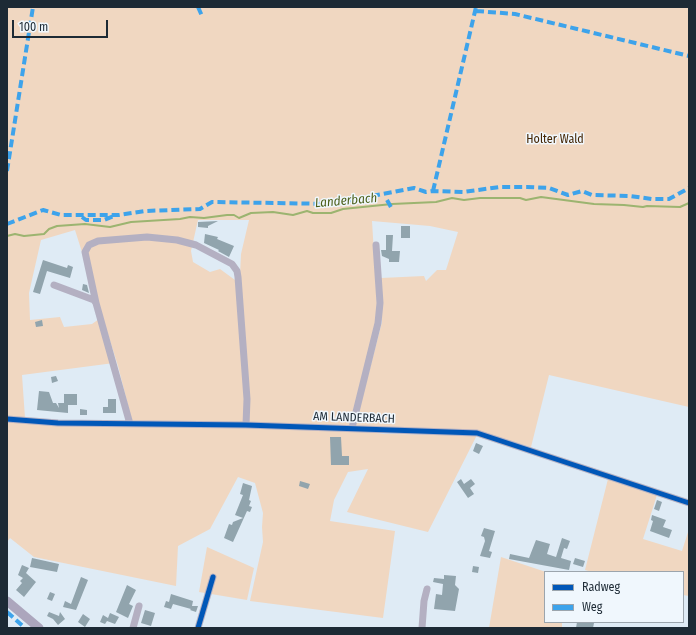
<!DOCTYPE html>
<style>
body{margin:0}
#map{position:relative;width:696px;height:635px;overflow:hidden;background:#dfebf5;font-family:"Fira Sans Condensed",sans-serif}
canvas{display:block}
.frame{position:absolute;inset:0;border:8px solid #1d2a35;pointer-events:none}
.legend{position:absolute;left:544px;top:571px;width:140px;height:52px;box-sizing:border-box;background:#f0f7fd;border:1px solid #9ca5ad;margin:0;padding:5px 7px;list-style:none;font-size:12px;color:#1d2a35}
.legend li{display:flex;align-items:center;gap:8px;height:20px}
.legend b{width:20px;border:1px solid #9ca5ad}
.scale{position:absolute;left:12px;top:20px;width:96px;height:18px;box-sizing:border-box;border:2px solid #1d2a35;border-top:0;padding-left:5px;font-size:12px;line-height:14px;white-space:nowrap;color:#1d2a35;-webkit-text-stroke:3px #f0f7fd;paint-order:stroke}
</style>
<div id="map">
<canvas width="696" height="635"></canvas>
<div class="frame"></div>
<ul class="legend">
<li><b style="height:5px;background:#0057b8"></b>Radweg</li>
<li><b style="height:5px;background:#3da3eb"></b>Weg</li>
</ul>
<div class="scale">100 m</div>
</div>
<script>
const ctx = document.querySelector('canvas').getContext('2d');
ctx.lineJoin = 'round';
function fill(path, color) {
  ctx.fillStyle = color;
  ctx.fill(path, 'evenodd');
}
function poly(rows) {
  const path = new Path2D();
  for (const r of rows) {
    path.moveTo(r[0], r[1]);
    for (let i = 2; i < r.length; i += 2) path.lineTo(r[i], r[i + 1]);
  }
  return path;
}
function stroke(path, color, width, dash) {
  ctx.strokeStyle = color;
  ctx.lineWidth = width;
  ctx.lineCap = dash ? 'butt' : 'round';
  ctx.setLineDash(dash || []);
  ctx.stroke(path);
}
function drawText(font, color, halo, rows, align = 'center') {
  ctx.font = font + ' "Fira Sans Condensed",sans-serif';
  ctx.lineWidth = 3;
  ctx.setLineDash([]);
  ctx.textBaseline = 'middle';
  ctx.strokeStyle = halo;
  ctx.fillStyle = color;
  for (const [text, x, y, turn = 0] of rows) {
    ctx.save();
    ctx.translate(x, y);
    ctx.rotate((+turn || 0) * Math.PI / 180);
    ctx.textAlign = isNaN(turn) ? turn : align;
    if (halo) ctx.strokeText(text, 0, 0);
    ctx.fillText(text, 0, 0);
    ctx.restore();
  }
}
fill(poly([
 [7,7,689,7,689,407,549,375,531,447,477,431,355,426,382,322,381,278,424,276,426,281,437,270,446,270,458,232,430,226,372,221,377,303,376,322,352,426,132,421,118,366,75,230,41,240,29,293,30,320,60,317,64,327,92,324,99,319,114,363,22,375,25,418,7,416],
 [198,220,249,220,241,254,240,275,235,280,220,269,210,272,193,262,191,251],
 [7,422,294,429,352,430,384,434,477,435,428,532,347,512,368,469,348,472,334,500,330,521,395,531,383,618,250,601,263,542,262,527,263,513,255,483,238,477,210,529,178,546,176,586,34,557,10,538,7,542],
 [608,479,657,495,643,539,682,551,689,529,689,596,683,595,683,572,592,572,585,570],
 [207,547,254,568,247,600,199,592],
 [501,557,546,572,545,622,562,622,562,628,489,628]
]), '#f0d7c1');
stroke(poly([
 [7,236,15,234,24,236,44,234,49,229,57,226,85,224,110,227,131,222,180,219,190,217,204,218,227,215,234,215,239,218,251,213,273,212,293,215,307,211,313,213,331,213,343,209,392,204,436,202,452,198,464,200,480,198,520,198,526,200,541,197,594,204,624,205,643,207,647,206,680,207,689,203]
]), '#9cb470', 2);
fill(poly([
 [218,221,208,226,208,228,198,227,198,222],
 [401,226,410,226,410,238,401,238],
 [205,234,218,237,217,239,234,246,229,257,218,251,219,250,204,243],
 [386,235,393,235,392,251,400,251,399,262,389,262,389,259,382,256,381,250,386,250],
 [43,260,67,268,68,265,73,267,70,278,47,271,40,294,33,292],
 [83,284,87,285,89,293,82,290],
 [42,320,43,326,36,327,35,322],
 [56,376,58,381,52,383,51,377],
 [39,391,49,392,53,403,56,403,59,408,58,403,64,403,64,394,77,394,77,405,68,405,68,413,37,410],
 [108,399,116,399,116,413,103,413,103,407,108,407],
 [80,409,87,410,87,415,80,415],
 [330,437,341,437,342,456,349,456,349,465,331,465],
 [476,443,483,446,479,454,473,451],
 [461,479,464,484,471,479,475,484,470,488,474,494,468,498,457,482],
 [300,481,310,484,308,489,299,486],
 [243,483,252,486,249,500,251,501,249,506,252,507,250,512,247,511,233,542,224,538,229,524,232,525,233,522,243,518,235,515,243,495,240,494],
 [657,500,662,502,659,511,654,509],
 [652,515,666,520,663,527,672,530,669,538,650,531,653,521,651,520],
 [484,528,495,531,489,551,492,552,490,558,480,556,485,541,484,537,481,536],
 [562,538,570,541,567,549,564,548,561,558,571,561,569,570,509,559,510,554,529,558,536,540,550,544,547,554,556,557],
 [32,558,59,564,57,572,30,567],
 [575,558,585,561,583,567,573,564],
 [22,565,29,568,26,573,36,582,24,597,16,590,22,583,20,581,23,578,18,575],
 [473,566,479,567,478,573,472,572],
 [444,575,456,576,455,585,459,589,455,611,434,609,436,594,442,595,443,584,433,582,434,578,444,579],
 [81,577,88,580,76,610,63,607,65,601,71,604],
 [127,585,136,590,129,604,133,606,128,618,116,612],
 [50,592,55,594,52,601,47,599],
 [171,594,193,601,192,606,198,606,196,612,190,610,191,609,173,604,171,609,164,607,166,601,169,602],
 [145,610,155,613,151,626,141,623],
 [49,612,59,616,60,612,65,619,58,625,53,619,47,616],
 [110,613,119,617,115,624,107,621,105,624,100,622,103,615,108,618],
 [83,614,90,619,85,627,78,622],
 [577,622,590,622,594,623,593,628,576,628]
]), '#91a4ad');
stroke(poly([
 [54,285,94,300,96,303,130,424],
 [96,303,85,252,89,245,98,241,147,237,177,240,196,245,232,264,237,271,238,277,247,399,246,425],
 [7,419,58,423,246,425,477,433,689,503],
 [352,428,378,323,380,303,376,245],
 [133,628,139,606],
 [198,628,213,577],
 [422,628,424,601,427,589]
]), '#b4b0c2', 7);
stroke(poly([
 [7,601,39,628]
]), '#aca6bd', 9);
stroke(poly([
 [198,7,202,16],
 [476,11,515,14,689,56],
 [7,171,33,7],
 [433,191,476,7],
 [387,200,392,209],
 [82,217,86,220,104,220,114,216],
 [7,224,43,210,61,215,119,215,145,211,200,209,212,202,335,204,356,199,362,200,372,196,414,188,426,192,433,191,463,192,500,187,527,187,549,188,568,195,582,191,592,195,630,196,652,199,669,199,689,188],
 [7,612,25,628]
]), '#3da3eb', 4, [8, 4]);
stroke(poly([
 [7,419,58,423,246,425,477,433,689,503],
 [198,628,213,577]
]), '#0057b8', 5);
drawText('12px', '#452604', '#f0f7fd', [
 ["Holter Wald",555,140]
]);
drawText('12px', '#1d2a35', '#f0f7fd', [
 ["AM LANDERBACH",354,418,2]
]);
drawText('italic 13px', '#4c5f19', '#f0f7fd', [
 ["Landerbach",346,201,-5]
]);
</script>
